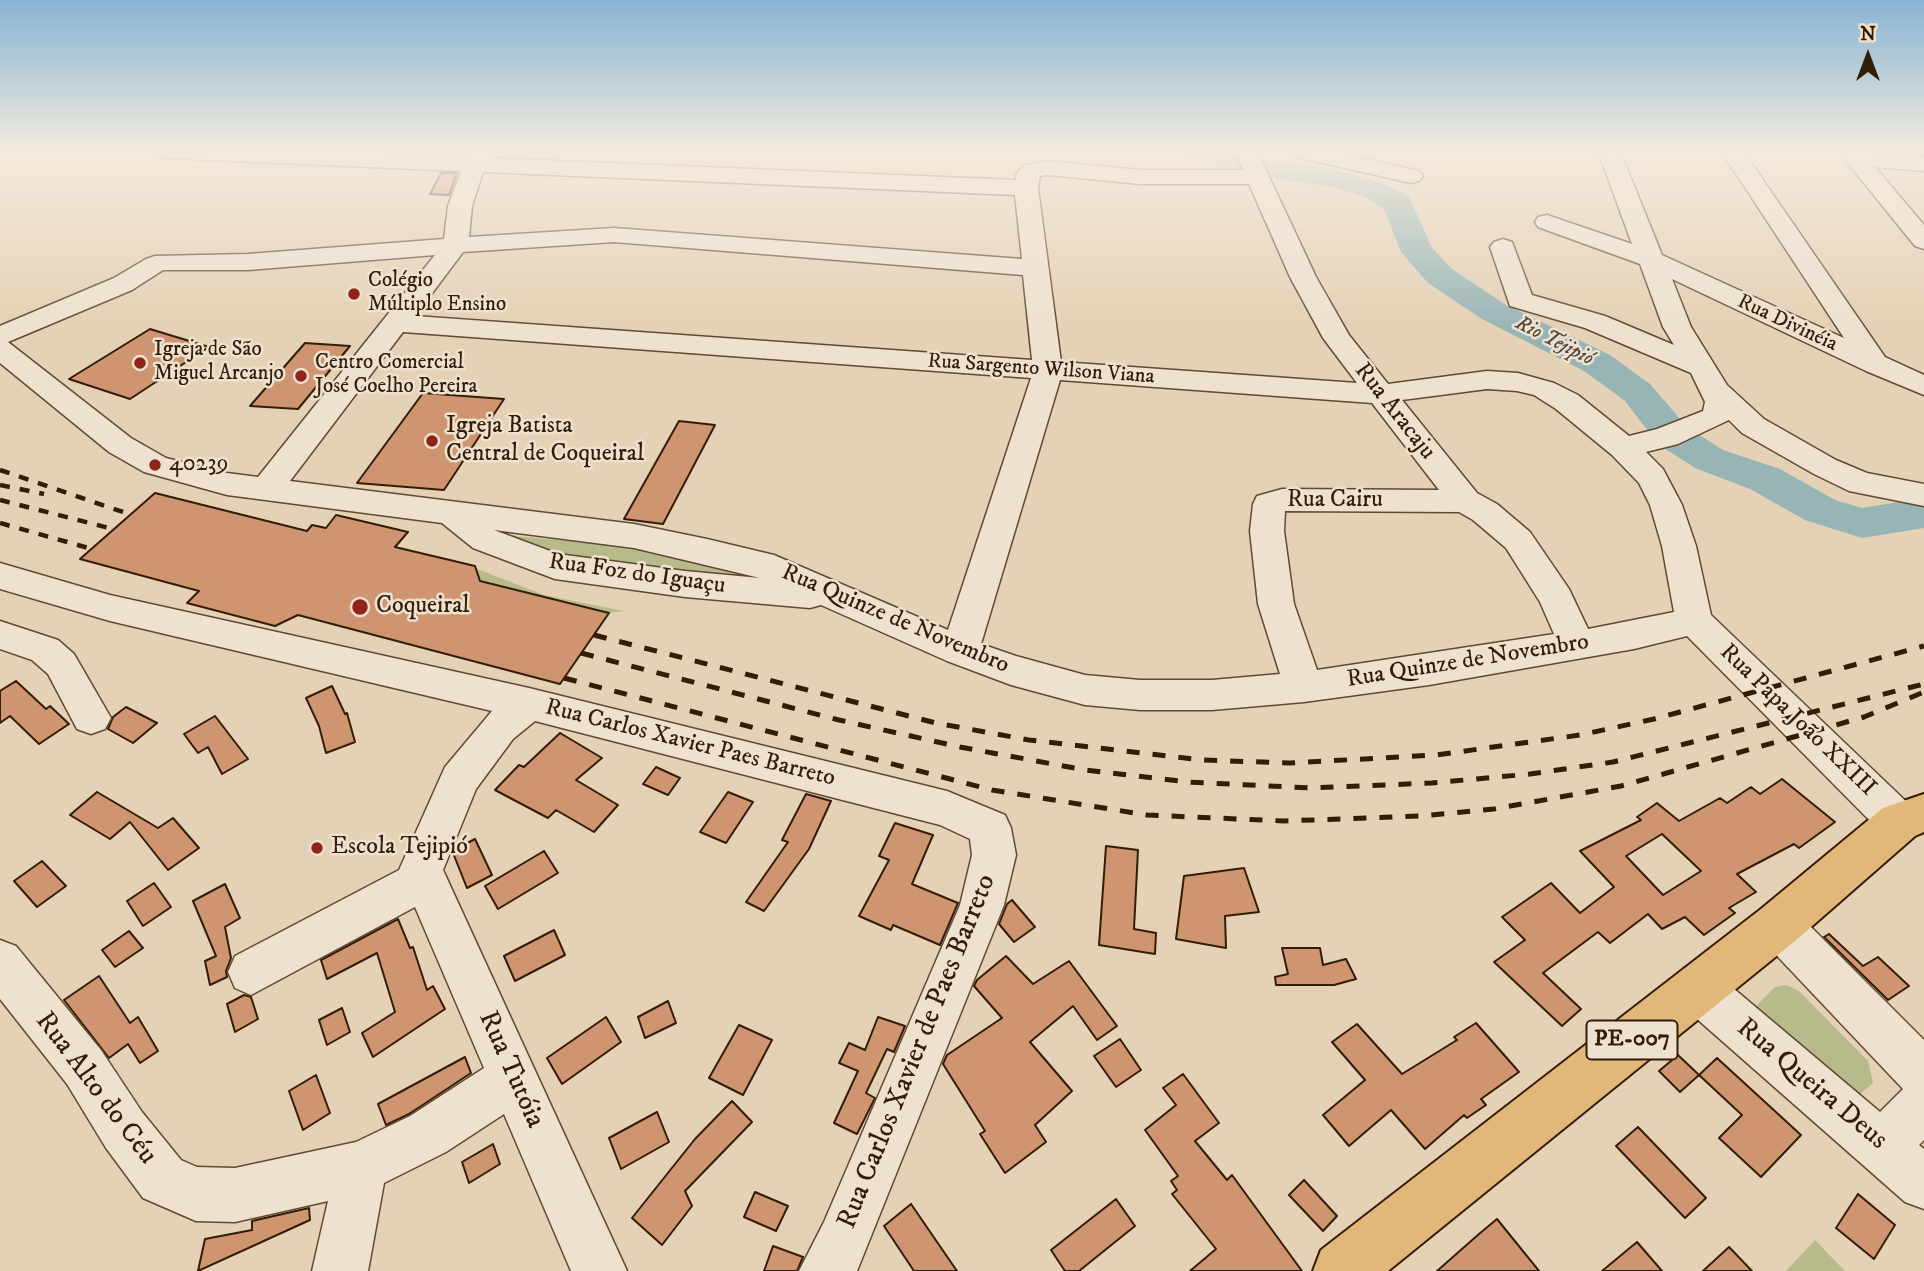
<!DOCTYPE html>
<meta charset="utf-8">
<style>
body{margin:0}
#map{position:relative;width:1924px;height:1271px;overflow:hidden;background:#e5d1b5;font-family:"IM FELL DW Pica",serif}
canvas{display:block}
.north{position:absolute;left:1833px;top:21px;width:70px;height:70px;-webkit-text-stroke:5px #eee1cf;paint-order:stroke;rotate:0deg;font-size:19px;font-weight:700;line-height:28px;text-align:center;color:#341d07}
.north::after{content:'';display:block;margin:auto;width:24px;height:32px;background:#341d07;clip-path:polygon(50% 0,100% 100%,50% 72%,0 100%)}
</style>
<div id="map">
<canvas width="1924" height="1271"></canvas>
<div class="north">N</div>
</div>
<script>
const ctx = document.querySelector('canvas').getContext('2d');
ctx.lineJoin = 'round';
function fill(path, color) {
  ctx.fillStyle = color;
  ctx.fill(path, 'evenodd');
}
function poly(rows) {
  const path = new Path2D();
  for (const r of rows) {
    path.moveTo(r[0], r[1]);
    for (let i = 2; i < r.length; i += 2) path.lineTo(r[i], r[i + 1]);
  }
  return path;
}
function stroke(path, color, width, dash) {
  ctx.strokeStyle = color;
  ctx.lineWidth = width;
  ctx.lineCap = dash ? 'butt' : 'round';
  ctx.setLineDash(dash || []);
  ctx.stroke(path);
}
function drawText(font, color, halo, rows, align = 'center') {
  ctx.font = font + ' "IM FELL DW Pica",serif';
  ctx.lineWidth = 5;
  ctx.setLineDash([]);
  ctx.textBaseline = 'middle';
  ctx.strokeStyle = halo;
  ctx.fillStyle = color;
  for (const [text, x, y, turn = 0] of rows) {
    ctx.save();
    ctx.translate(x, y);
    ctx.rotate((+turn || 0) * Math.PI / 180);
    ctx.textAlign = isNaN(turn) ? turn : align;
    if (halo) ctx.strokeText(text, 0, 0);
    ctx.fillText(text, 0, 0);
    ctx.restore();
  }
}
fill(poly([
 [491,534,628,546,747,570,777,586,596,569],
 [475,568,544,595,624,611,609,613,468,578],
 [1786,985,1799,991,1868,1061,1873,1083,1852,1101,1754,1008,1775,987],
 [1815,1240,1845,1271,1786,1271]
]), '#b7bb8c');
fill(poly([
 [1182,151,1230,151,1252,157,1337,170,1387,185,1409,197,1432,248,1452,269,1506,305,1610,355,1650,384,1687,427,1723,450,1780,469,1835,500,1862,508,1924,498,1924,528,1862,538,1805,520,1750,489,1695,468,1659,445,1624,400,1584,371,1482,319,1428,283,1401,252,1384,209,1365,197,1333,187,1250,175,1186,157,1182,151]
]), '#98b5b5');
const building = poly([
 [441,173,457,173,449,195,430,194,441,173],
 [150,329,209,347,130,399,69,379,150,329],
 [305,343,350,346,298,409,250,406,305,343],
 [423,393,504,399,444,490,357,483,423,393],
 [679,421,715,425,663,524,624,519,679,421],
 [155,493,307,531,312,525,326,528,336,515,408,532,395,547,475,566,480,581,609,613,560,684,298,615,275,626,187,603,199,591,80,559,155,493],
 [16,681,46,709,50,706,69,724,39,744,10,716,0,723,0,691,16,681],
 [332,686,345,714,347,713,355,742,326,753,319,726,306,698,332,686],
 [126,707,157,723,133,743,108,729,113,717,126,707],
 [215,716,248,759,222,774,208,747,198,753,184,734,215,716],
 [560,733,602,758,576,780,618,805,594,832,556,810,548,818,495,790,519,765,524,767,560,733],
 [656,767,680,778,668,795,643,784,656,767],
 [1782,779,1835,822,1799,848,1794,844,1737,874,1756,892,1729,908,1735,913,1704,935,1685,917,1662,929,1648,914,1610,943,1598,932,1543,973,1581,1009,1562,1026,1494,962,1525,940,1502,917,1551,883,1580,913,1614,887,1580,851,1641,820,1637,817,1657,803,1679,821,1720,798,1727,803,1751,787,1760,794,1782,779],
 [1662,834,1701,871,1663,895,1626,856,1662,834],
 [97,792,158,828,173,818,199,848,168,870,130,822,110,839,70,815,97,792],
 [728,792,753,802,726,843,700,832,728,792],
 [806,794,831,801,809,849,764,911,746,902,788,842,782,840,806,794],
 [895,823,933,835,912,884,958,903,940,945,893,925,891,930,859,916,889,860,879,856,895,823],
 [475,839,492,875,467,888,453,853,454,850,475,839],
 [1106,846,1138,850,1134,929,1156,933,1155,954,1099,945,1106,846],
 [544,851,558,873,498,909,485,886,544,851],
 [42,861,66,886,37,907,14,881,42,861],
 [1244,868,1259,912,1225,916,1226,948,1176,939,1184,876,1244,868],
 [154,883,171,907,143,926,127,901,154,883],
 [225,884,240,918,225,927,231,958,226,971,227,977,210,985,205,961,216,956,193,901,225,884],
 [1012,900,1035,927,1014,942,999,924,1007,904,1012,900],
 [398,919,410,948,413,947,427,990,433,986,445,1009,373,1057,362,1033,395,1012,377,953,327,979,321,960,398,919],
 [554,930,565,955,515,981,504,956,554,930],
 [129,931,143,948,115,967,102,950,129,931],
 [1829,934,1863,966,1878,957,1909,986,1888,1000,1824,937,1829,934],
 [1282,948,1320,948,1323,965,1346,959,1356,979,1334,985,1276,985,1275,977,1288,974,1282,948],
 [1006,956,1033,984,1069,961,1117,1026,1097,1040,1073,1006,1030,1042,1072,1091,1035,1125,1046,1142,1005,1173,980,1134,985,1131,943,1064,947,1055,1002,1018,974,986,977,980,1006,956],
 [99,976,130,1023,138,1017,158,1051,140,1063,128,1044,109,1058,64,1000,99,976],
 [244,995,251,997,258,1019,235,1032,227,1004,244,995],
 [668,1001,676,1023,645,1038,638,1017,668,1001],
 [342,1008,350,1032,327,1045,319,1020,342,1008],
 [606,1017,621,1042,562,1084,547,1058,606,1017],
 [878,1017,905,1026,894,1052,887,1049,866,1093,875,1098,857,1134,834,1123,858,1071,839,1063,849,1043,865,1050,878,1017],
 [1476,1023,1519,1072,1481,1099,1486,1105,1467,1118,1464,1115,1425,1149,1391,1110,1349,1146,1323,1115,1365,1080,1332,1042,1357,1024,1402,1074,1457,1040,1454,1037,1476,1023],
 [739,1025,772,1040,743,1095,709,1078,739,1025],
 [1120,1039,1141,1070,1116,1087,1094,1056,1120,1039],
 [1678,1055,1699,1075,1680,1092,1659,1071,1678,1055],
 [465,1057,471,1073,409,1114,386,1125,378,1104,465,1057],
 [1717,1058,1801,1135,1761,1177,1719,1138,1742,1115,1699,1075,1717,1058],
 [1183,1074,1219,1123,1195,1141,1227,1180,1232,1175,1302,1271,1190,1271,1216,1249,1172,1194,1177,1190,1171,1181,1178,1176,1145,1130,1176,1105,1163,1088,1183,1074],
 [316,1075,330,1113,303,1130,289,1091,316,1075],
 [732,1101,752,1122,685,1191,692,1206,662,1245,632,1218,695,1139,732,1101],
 [657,1112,669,1142,621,1169,609,1138,657,1112],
 [1638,1127,1706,1198,1685,1218,1616,1146,1638,1127],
 [493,1144,500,1164,469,1183,462,1162,493,1144],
 [1304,1180,1337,1216,1323,1231,1289,1195,1304,1180],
 [755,1192,788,1206,776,1231,744,1217,755,1192],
 [1858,1194,1895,1225,1874,1259,1836,1228,1858,1194],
 [1116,1199,1135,1226,1079,1271,1065,1271,1051,1250,1116,1199],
 [911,1204,957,1271,914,1271,884,1226,911,1204],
 [309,1208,310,1220,198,1271,205,1239,252,1230,252,1221,309,1208],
 [1497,1219,1539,1271,1437,1271,1479,1234,1497,1219],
 [1637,1242,1662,1271,1602,1271,1637,1242],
 [773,1246,803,1257,797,1271,764,1271,773,1246],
 [1729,1247,1752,1271,1703,1271,1729,1247]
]);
fill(building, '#cf9470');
stroke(building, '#341d07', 2);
const minor = poly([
 [153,151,329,151,466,157,468,151,490,151,488,158,1016,180,1017,173,1025,165,1048,161,1140,170,1243,170,1235,151,1257,151,1316,277,1349,335,1388,384,1487,371,1518,373,1554,383,1578,395,1629,436,1657,429,1703,411,1705,402,1691,373,1585,328,1510,306,1490,247,1494,242,1503,239,1512,242,1532,295,1605,316,1674,345,1663,327,1640,264,1538,227,1535,222,1538,217,1547,215,1632,244,1598,151,1620,151,1662,255,1844,338,1721,151,1743,151,1885,357,1924,375,1924,395,1866,371,1672,279,1691,327,1727,385,1764,419,1836,460,1867,473,1924,484,1924,506,1849,491,1814,474,1742,433,1729,420,1678,444,1646,452,1663,469,1682,505,1696,546,1711,615,1914,809,1920,822,1914,835,1899,841,1884,835,1687,636,1634,649,1429,685,1304,702,1212,710,1140,710,1085,705,1011,685,947,661,821,605,810,608,685,597,555,579,473,548,442,523,227,495,144,472,109,452,0,363,0,326,114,278,146,259,155,256,248,254,444,239,448,206,461,171,164,158,156,156,153,151],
 [483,172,1015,195,1022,259,614,228,469,237,472,206,483,172],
 [1048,175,1140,184,1249,184,1290,277,1323,338,1357,383,1061,362,1038,188,1040,176,1048,175],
 [614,242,1023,275,1032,360,415,316,463,252,614,242],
 [435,255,258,477,227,473,166,458,131,438,8,342,132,290,163,270,248,270,435,255],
 [403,332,1031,378,948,630,774,555,707,539,634,524,290,481,403,332],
 [1060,380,1372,403,1439,490,1282,489,1257,496,1253,504,1250,531,1258,604,1280,674,1212,680,1140,680,1085,675,1016,656,981,644,1060,380],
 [1487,389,1517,391,1534,395,1556,409,1612,455,1639,483,1650,505,1662,546,1674,612,1588,629,1569,589,1530,532,1497,504,1477,493,1402,400,1487,389],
 [1285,511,1459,512,1473,520,1506,548,1540,602,1554,634,1317,670,1294,604,1284,531,1285,511],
 [494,530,634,548,760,578,685,571,558,554,494,530],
 [1289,151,1331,151,1419,171,1423,176,1419,181,1411,183,1292,156,1289,151],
 [1838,151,1924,157,1924,171,1875,167,1924,225,1924,249,1915,246,1838,151],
 [0,563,110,595,529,688,947,791,1005,815,1011,828,1016,855,1004,905,857,1271,799,1271,824,1222,960,905,972,855,970,839,940,825,535,721,513,739,476,789,443,870,627,1271,571,1271,504,1114,446,1152,384,1183,368,1271,312,1271,328,1201,235,1222,196,1221,143,1198,106,1148,67,1084,0,999,0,940,16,946,101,1050,142,1112,181,1160,197,1167,235,1168,356,1142,410,1116,484,1068,415,907,251,995,235,988,228,972,235,956,399,870,445,767,492,711,110,621,0,589,0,563],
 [0,621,58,640,74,654,111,718,105,729,91,734,77,729,48,674,32,660,0,649,0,621],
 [1778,904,1794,910,1924,1040,1924,1140,1919,1145,1924,1149,1924,1209,1905,1202,1680,1004,1673,988,1680,972,1697,965,1714,972,1880,1112,1903,1089,1762,940,1755,925,1762,910,1778,904]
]);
const major = poly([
 [1924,794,1924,832,1915,836,1795,941,1388,1271,1313,1271,1321,1250,1761,909,1883,808,1924,794]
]);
stroke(minor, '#604a32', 3);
stroke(major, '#341d07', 4);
fill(minor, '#eee1cf');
fill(major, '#e2b87a');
stroke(poly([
 [0,470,126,513],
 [0,485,44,494],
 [0,500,109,528],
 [0,523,92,549]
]), '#341d07', 4.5, [10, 10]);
stroke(poly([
 [594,635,936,723,1029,740,1203,760,1290,763,1436,755,1580,735,1654,719,1924,646],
 [581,653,839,720,960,747,1085,770,1188,782,1311,788,1432,783,1530,774,1613,762,1924,684],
 [564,678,992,790,1147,815,1284,821,1421,816,1494,809,1621,786,1864,717,1924,692]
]), '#341d07', 5, [13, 13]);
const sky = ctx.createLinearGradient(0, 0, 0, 329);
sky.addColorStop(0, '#88b4d4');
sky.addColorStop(0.46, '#f3eade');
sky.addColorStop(1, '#f3eade00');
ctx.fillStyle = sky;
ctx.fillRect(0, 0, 1924, 329);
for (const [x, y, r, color] of [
 [354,294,7,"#8f2418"],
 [140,363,7,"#8f2418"],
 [301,376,7,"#8f2418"],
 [432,441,7,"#8f2418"],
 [155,465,7,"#8f2418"],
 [360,607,9,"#8f2418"],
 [317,848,7,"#8f2418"]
]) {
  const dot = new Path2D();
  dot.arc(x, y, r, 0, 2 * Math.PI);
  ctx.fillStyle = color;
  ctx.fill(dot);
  stroke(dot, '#eee1cf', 2.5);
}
drawText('21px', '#341d07', '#eee1cf', [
 ["Colégio",368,282],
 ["Múltiplo Ensino",368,306],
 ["Igreja de São",154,351],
 ["Miguel Arcanjo",154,375],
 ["Centro Comercial",315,364],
 ["José Coelho Pereira",315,388]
], 'left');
drawText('21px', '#341d07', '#eee1cf', [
 ["Rua Divinéia",1787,324,25],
 ["Rua Sargento Wilson Viana",1041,370,4]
]);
drawText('italic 21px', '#524b3b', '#eee1cf', [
 ["Rio Tejipió",1554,342,27]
]);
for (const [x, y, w] of [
 [1632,1040,91]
]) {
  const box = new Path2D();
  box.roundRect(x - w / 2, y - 19.5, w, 39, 5);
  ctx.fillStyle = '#eee1cf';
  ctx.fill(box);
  stroke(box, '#341d07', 2);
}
drawText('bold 23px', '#341d07', null, [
 ["PE-007",1632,1040]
]);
drawText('24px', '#341d07', '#eee1cf', [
 ["Rua Aracaju",1394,412,52],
 ["Rua Cairu",1335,501],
 ["Rua Foz do Iguaçu",637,575,8],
 ["Rua Quinze de Novembro",895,620,23],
 ["Rua Quinze de Novembro",1468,662,-9],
 ["Rua Papa João XXIII",1797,721,44],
 ["Rua Carlos Xavier Paes Barreto",690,744,14]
]);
drawText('24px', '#341d07', '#eee1cf', [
 ["Igreja Batista",446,427],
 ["Central de Coqueiral",446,455],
 ["40239",169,465],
 ["Coqueiral",376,607],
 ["Escola Tejipió",331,848]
], 'left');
drawText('28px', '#341d07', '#eee1cf', [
 ["Rua Carlos Xavier de Paes Barreto",918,1052,-68],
 ["Rua Tutóia",510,1070,66],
 ["Rua Queira Deus",1811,1085,40],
 ["Rua Alto do Céu",95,1089,53]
]);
</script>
